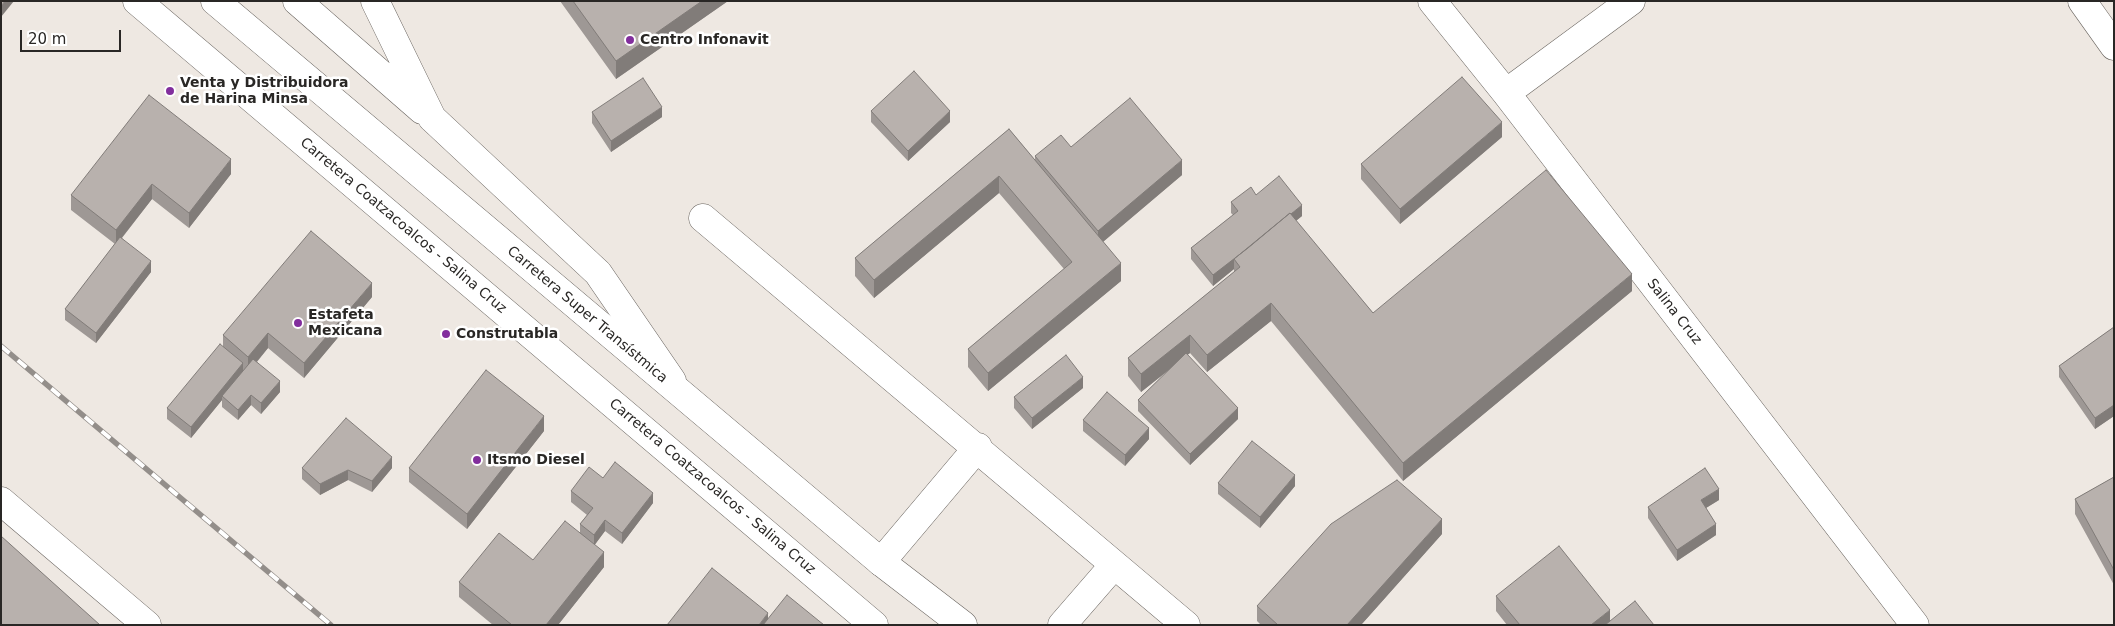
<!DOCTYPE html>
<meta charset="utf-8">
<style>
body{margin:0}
#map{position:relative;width:2115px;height:626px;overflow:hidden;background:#eee8e2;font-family:"DejaVu Sans",sans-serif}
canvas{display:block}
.frame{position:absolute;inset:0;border:2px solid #292725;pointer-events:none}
.scale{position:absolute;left:20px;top:30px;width:101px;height:22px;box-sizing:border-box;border:2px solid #292725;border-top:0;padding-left:6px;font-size:15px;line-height:18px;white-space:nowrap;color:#292725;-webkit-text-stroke:4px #fff;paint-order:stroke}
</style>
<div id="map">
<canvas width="2115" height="626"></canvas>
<div class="frame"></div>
<div class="scale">20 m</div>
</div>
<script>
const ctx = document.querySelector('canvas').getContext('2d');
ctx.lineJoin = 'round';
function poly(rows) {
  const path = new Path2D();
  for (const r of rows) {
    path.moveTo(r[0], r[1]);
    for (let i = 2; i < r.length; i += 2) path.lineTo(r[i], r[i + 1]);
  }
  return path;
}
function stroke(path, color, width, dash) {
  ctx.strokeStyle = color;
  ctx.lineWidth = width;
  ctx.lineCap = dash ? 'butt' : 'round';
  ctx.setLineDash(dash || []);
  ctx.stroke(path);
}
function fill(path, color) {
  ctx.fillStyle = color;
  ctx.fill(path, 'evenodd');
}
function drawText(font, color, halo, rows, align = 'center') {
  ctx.font = font + ' "DejaVu Sans",sans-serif';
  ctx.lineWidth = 5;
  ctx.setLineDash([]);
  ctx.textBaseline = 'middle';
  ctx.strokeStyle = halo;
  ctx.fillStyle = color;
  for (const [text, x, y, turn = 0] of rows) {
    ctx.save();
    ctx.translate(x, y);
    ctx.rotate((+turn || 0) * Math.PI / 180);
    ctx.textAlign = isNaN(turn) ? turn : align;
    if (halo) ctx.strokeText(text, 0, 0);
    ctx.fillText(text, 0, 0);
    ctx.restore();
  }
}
const minor = poly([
 [297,1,422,110],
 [375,1,432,118,598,273,672,381],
 [1432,1,1506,93,1915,625],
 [2082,1,2114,46],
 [1506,93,1631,1],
 [703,218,1186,625],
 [1,501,147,625],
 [881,562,978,447],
 [1062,625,1114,565]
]);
const major = poly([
 [137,1,874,625],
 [215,1,881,562,963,625]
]);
stroke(minor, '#67625d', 29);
stroke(major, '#67625d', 29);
stroke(minor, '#fff', 28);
stroke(major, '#fff', 28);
const rail = poly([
 [1,346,331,625]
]);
stroke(rail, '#938e8a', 5.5);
stroke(rail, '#fff', 4, [11]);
fill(poly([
 [560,1,728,1,616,79],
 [871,111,950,122,908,161,871,122],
 [592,112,662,117,611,152,592,123],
 [1009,129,1035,160,1035,156,1071,147,1182,175,1103,242,1121,281,988,391,968,367,968,349,1064,269,999,193,874,298,855,276,855,258],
 [1502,137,1400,224,1361,179,1361,164],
 [231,174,189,228,152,199,122,238,151,272,96,343,65,320,65,309,115,244,71,210,71,195],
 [1256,195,1302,216,1296,221,1373,313,1632,291,1403,481,1271,321,1207,372,1190,353,1187,355,1238,419,1190,465,1138,411,1138,400,1169,370,1141,392,1128,376,1128,358,1234,272,1234,269,1213,286,1191,259,1191,248,1233,215,1231,213,1231,202],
 [372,297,304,378,268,348,257,362,280,392,261,414,251,405,238,420,222,407,222,400,191,438,167,419,167,408,223,346,223,335],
 [2114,327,2114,416,2095,429,2059,377,2059,366],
 [1083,388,1032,429,1014,408,1014,397],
 [1083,420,1149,439,1125,466,1083,431],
 [544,431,467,529,409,482,409,468],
 [302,468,392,468,372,492,348,480,320,495,302,479],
 [2114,477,2114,585,2075,514,2075,499],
 [603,478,653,503,622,544,605,531,594,545,604,567,558,625,493,625,459,597,459,582,533,560,580,533,580,524,587,515,571,502,571,491],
 [1218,483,1295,486,1260,528,1218,494],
 [1719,500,1706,508,1716,535,1677,561,1648,518,1648,507],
 [1442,534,1361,625,1261,625,1257,621,1257,606],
 [1496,596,1610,621,1654,625,1507,625,1496,611]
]), '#9e9895');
fill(poly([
 [5,1,14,1,1,17,1,6],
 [702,1,728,1,616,79,616,61],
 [662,107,662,117,611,152,611,141],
 [950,111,950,122,908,161,908,151],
 [1502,122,1502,137,1400,224,1400,209],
 [231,159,231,174,189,228,189,213],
 [1182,160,1182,175,1098,246,1098,231],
 [999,176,999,193,874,298,874,280],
 [152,184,152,199,116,245,116,230],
 [1302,205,1302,216,1239,265,1234,259,1234,269,1213,286,1213,275],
 [151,261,151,272,96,343,96,333],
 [1121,263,1121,281,988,391,988,373],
 [1632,274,1632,291,1403,481,1403,463],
 [372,283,372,297,304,378,304,363],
 [1271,303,1271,321,1207,372,1207,355],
 [268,333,268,348,248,372,248,357],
 [1190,335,1190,353,1141,392,1141,374],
 [243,363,243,374,222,396,222,400,191,438,191,427],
 [1083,377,1083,388,1032,429,1032,418],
 [280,381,280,392,261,414,261,403],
 [251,395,251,405,238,420,238,410],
 [2114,405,2114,416,2095,429,2095,418],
 [1238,408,1238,419,1190,465,1190,454],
 [544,416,544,431,467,529,467,514],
 [1149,428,1149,439,1125,466,1125,455],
 [392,457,392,468,372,492,372,481],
 [348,470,348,480,320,495,320,484],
 [1295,475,1295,486,1260,528,1260,517],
 [1719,489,1719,500,1701,511,1701,500],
 [653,493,653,503,622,544,622,533],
 [1442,519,1442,534,1361,625,1347,625],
 [605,520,605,531,594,546,594,535],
 [1716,524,1716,535,1677,561,1677,550],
 [604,552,604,567,558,625,546,625],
 [1610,610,1610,625,1591,625],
 [768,613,768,625,759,625]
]), '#817c79');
const building = poly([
 [1,1,5,1,1,6,1,1],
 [573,1,702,1,616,61,573,1],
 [914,71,950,111,908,151,871,111,914,71],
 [1462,77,1502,122,1400,209,1361,164,1462,77],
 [643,78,662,107,611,141,592,112,643,78],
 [149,95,231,159,189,213,152,184,116,230,71,195,149,95],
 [1130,98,1182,160,1098,231,1035,156,1061,135,1071,147,1130,98],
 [1009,129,1121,263,988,373,968,349,1072,262,999,176,874,280,855,258,1009,129],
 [1546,170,1632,274,1403,463,1271,303,1207,355,1190,335,1141,374,1128,358,1240,267,1234,259,1290,213,1373,313,1546,170],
 [1279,176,1302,205,1291,214,1290,213,1248,248,1213,275,1191,248,1238,211,1231,202,1251,187,1256,195,1279,176],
 [311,231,372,283,304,363,268,333,248,357,223,335,311,231],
 [120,237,151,261,96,333,65,309,120,237],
 [2114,327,2114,405,2095,418,2059,366,2114,327],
 [220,344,243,363,191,427,167,408,220,344],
 [1186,353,1238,408,1190,454,1138,400,1186,353],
 [1066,355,1083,377,1032,418,1014,397,1066,355],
 [253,359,280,381,261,403,251,395,238,410,222,396,253,359],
 [486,370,544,416,467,514,409,468,486,370],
 [1107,392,1149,428,1125,455,1083,420,1107,392],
 [346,418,392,457,372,481,348,470,320,484,302,468,346,418],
 [1252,441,1295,475,1260,517,1218,483,1252,441],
 [615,462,653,493,622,533,605,520,594,535,580,524,593,508,571,491,589,467,603,478,615,462],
 [1705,468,1719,489,1701,500,1716,524,1677,550,1648,507,1705,468],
 [2114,477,2114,570,2075,499,2114,477],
 [1397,480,1442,519,1347,625,1278,625,1257,606,1331,524,1397,480],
 [565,521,604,552,546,625,512,625,459,582,499,533,533,560,565,521],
 [1,536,100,625,1,625,1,536],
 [1559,546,1610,610,1591,625,1520,625,1496,596,1559,546],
 [712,568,768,613,759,625,667,625,712,568],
 [787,595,824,625,763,625,787,595],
 [1635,601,1654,625,1605,625,1635,601]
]);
fill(building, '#b8b1ad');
stroke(building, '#817c79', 1);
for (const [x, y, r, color] of [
 [630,40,5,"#822e9d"],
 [170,91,5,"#822e9d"],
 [298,323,5,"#822e9d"],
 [446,334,5,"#822e9d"],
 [477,460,5,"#822e9d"]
]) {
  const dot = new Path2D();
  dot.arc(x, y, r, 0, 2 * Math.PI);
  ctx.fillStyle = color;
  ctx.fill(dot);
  stroke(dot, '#fff', 2);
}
drawText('bold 14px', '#292725', '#fff', [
 ["Centro Infonavit",640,40],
 ["Venta y Distribuidora",180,83],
 ["de Harina Minsa",180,99],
 ["Estafeta",308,315],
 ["Mexicana",308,331],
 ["Construtabla",456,334],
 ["Itsmo Diesel",487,460]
], 'left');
drawText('14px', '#292725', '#fff', [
 ["Carretera Coatzacoalcos - Salina Cruz",403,226,40],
 ["Salina Cruz",1674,312,52],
 ["Carretera Super Transístmica",587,315,40],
 ["Carretera Coatzacoalcos - Salina Cruz",712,487,40]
]);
</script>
